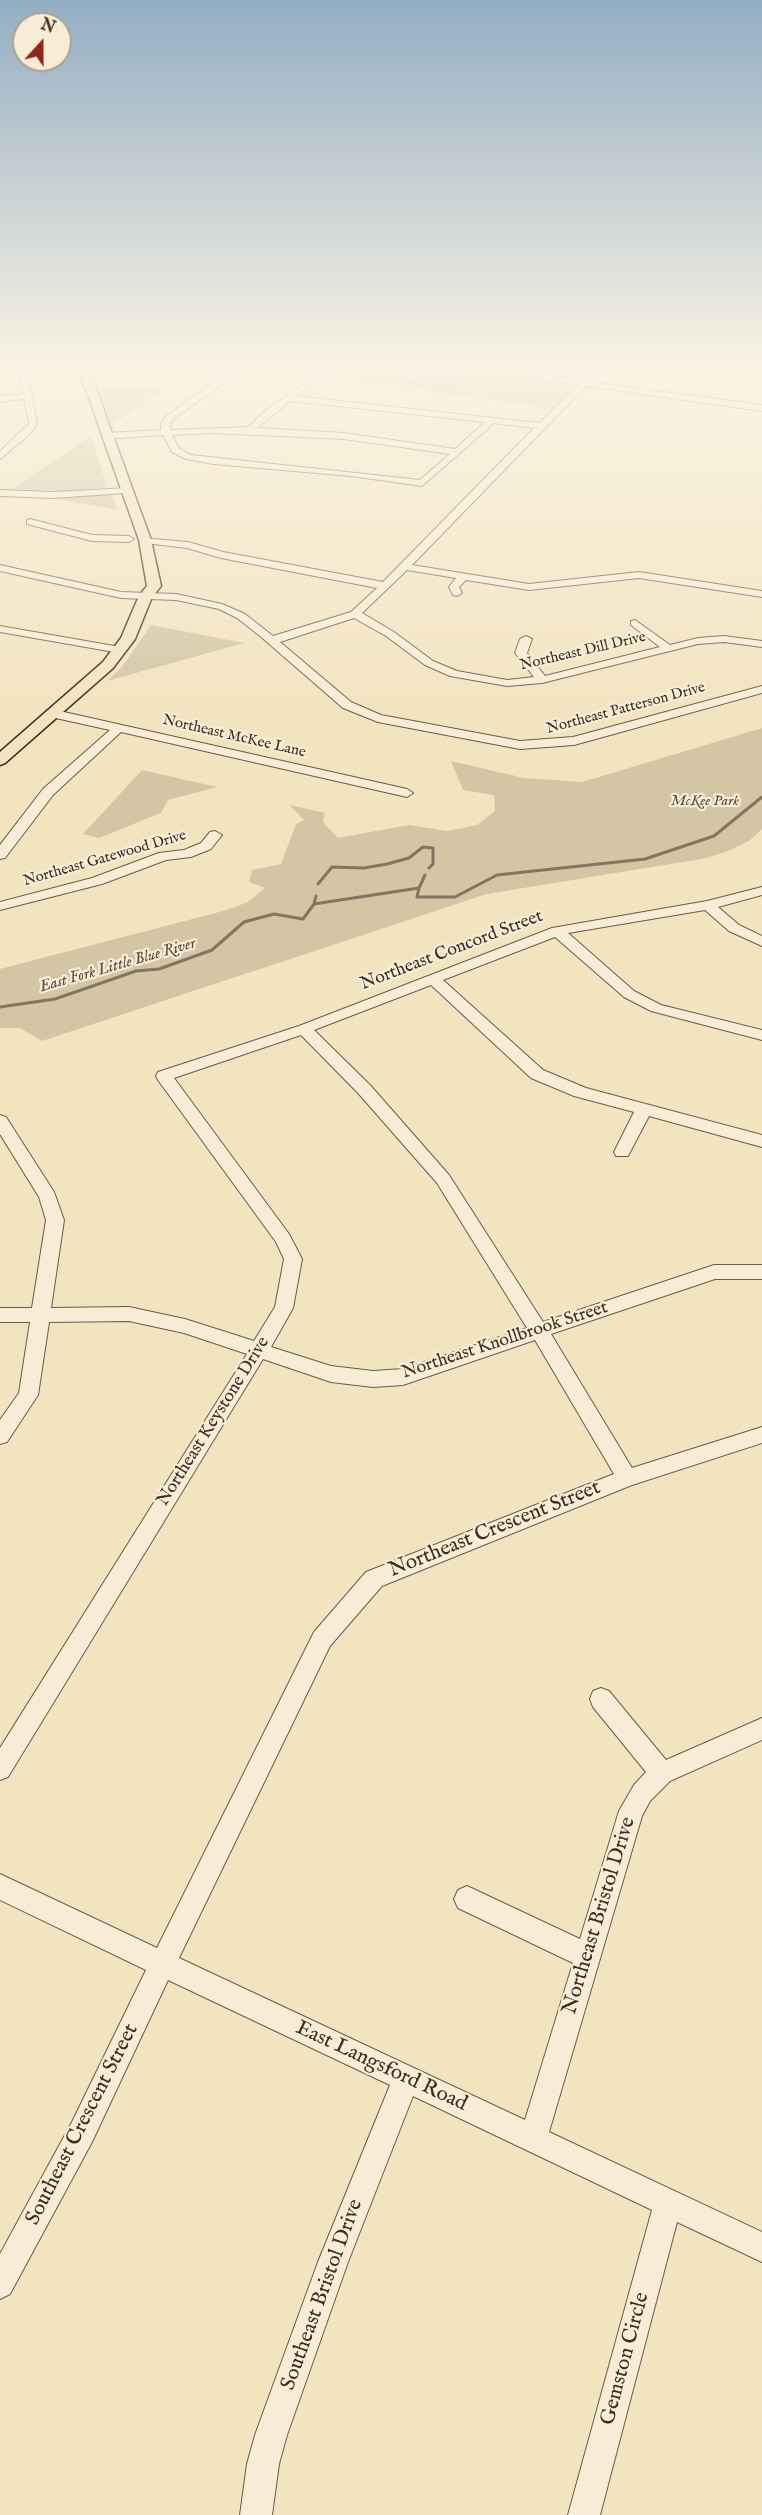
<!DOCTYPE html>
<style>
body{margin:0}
#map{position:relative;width:762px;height:2515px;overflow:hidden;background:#f3e4c0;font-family:"IM FELL English",serif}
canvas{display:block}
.north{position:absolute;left:12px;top:12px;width:60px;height:60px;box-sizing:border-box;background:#f7edd6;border:2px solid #aba18e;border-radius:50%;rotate:21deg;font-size:16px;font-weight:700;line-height:24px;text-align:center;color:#3a2f23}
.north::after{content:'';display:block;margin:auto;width:21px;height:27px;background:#8f2418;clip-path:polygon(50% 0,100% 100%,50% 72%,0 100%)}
</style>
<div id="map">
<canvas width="762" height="2515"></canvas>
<div class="north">N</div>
</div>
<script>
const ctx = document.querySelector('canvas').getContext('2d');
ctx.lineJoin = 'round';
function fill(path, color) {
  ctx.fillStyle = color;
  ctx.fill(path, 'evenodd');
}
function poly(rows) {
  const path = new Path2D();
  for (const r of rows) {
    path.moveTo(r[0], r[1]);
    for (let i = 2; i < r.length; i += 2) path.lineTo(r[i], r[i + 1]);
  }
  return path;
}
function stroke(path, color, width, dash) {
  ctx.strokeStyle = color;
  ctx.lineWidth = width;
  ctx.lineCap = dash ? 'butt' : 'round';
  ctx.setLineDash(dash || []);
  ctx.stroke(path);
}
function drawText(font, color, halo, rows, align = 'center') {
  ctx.font = font + ' "IM FELL English",serif';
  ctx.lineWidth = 4.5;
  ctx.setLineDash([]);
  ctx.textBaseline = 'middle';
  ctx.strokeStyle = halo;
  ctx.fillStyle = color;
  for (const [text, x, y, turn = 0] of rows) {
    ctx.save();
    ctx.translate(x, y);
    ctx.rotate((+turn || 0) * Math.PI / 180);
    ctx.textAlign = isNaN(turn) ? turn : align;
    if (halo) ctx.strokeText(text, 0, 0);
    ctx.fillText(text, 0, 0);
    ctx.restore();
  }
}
fill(poly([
 [252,367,448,367,576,386,553,409,328,378,328,374,320,372,308,375],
 [420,370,444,372,462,377,449,389,399,381,406,373],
 [148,387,166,389,111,426,98,389],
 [91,436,107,487,69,491,12,489],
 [107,494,114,498,117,510,40,496],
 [151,625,244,643,107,681,122,667],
 [762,728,762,829,749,841,728,851,707,858,487,894,42,1041,20,1028,0,1028,0,969,227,910,248,902,265,888,249,882,252,870,281,864,296,824,304,820,290,805,325,813,323,822,338,838,409,825,447,831,477,825,495,811,494,795,463,790,451,761,524,778,582,782],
 [142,770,217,787,168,800,161,813,99,838,83,834]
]), '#d4c5a5');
const water = poly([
 [415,370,444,372,462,377,449,389,399,381,406,373,415,370]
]);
fill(water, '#b4a68b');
stroke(water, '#837661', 1.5);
stroke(poly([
 [318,884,332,867,364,868,387,864,409,858,423,847,433,848,433,864,429,868],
 [419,888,425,875],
 [314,904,316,896],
 [0,1007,55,999,136,971,159,969,212,950,244,922,274,914,303,919,314,904,419,888,417,897,455,897,497,875,645,859,714,836,762,797]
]), '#837661', 3);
const minor = poly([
 [37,367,81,367,27,373,37,424,31,433,0,459,0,451,29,424,24,399,0,402,0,396,23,394,19,373,0,374,0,370,37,367],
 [130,367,138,367,142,373,135,375,130,367],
 [235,367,245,367,171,421,170,430,248,427,270,407,320,373,323,377,296,396,539,423,578,385,463,367,486,367,582,380,595,367,604,367,590,382,762,405,762,411,586,386,412,565,529,584,639,572,762,591,762,597,639,578,529,590,466,580,459,587,462,593,457,596,453,595,449,587,456,578,407,570,362,613,394,632,433,661,457,671,507,680,534,677,515,653,520,639,526,636,532,639,527,653,545,676,660,647,631,625,631,621,635,620,670,645,698,638,724,636,762,641,762,647,724,642,698,644,542,683,507,686,450,676,425,665,386,636,354,618,280,642,351,702,381,715,520,741,573,737,762,686,762,693,574,745,520,749,378,722,343,708,260,636,237,618,219,609,176,600,121,598,0,571,0,565,121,592,176,594,222,604,245,614,273,636,351,612,377,588,221,558,187,548,145,543,141,542,141,538,188,542,223,552,383,582,534,428,494,423,422,486,351,476,214,464,186,459,172,452,163,435,106,439,102,436,106,433,161,430,161,424,165,417,235,367],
 [290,401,485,422,455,449,344,433,257,428,290,401],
 [212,433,344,439,450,454,420,480,191,455,179,448,172,435,212,433],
 [129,488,129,492,126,493,53,498,0,496,0,490,53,492,129,488],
 [30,519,92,535,129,536,134,539,129,542,92,541,27,524,27,520,30,519],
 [0,626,120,647,126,650,120,653,0,632,0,626],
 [55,710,407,789,413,793,407,797,121,732,53,795,5,858,0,859,0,845,43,789,110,730,51,717,51,711,55,710],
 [215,831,222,835,211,849,191,857,166,860,102,884,0,910,0,902,92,878,159,853,184,850,201,843,210,832,215,831],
 [762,887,762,895,718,907,739,925,762,936,762,946,729,931,705,910,568,933,634,991,661,1005,762,1030,762,1040,651,1011,624,997,555,937,443,980,543,1070,586,1088,762,1135,762,1147,649,1116,628,1156,616,1156,614,1152,634,1112,574,1096,531,1078,431,985,314,1030,370,1085,449,1175,543,1322,714,1265,762,1265,762,1279,715,1279,551,1334,632,1468,762,1427,762,1443,632,1485,382,1586,330,1646,179,1958,525,2120,573,1963,458,1908,454,1899,458,1890,467,1886,580,1939,619,1811,634,1785,646,1772,593,1707,590,1699,593,1691,601,1688,609,1691,666,1760,762,1718,762,1740,670,1781,650,1801,642,1816,549,2132,762,2232,762,2262,677,2222,600,2515,568,2515,652,2210,413,2096,348,2262,287,2435,279,2464,272,2515,240,2515,247,2464,255,2435,318,2262,390,2085,168,1980,92,2142,10,2294,0,2299,0,2254,72,2122,146,1970,0,1900,0,1874,157,1948,314,1632,366,1572,614,1474,535,1340,403,1385,373,1387,331,1382,263,1359,8,1777,0,1780,0,1748,247,1354,184,1333,129,1321,49,1322,38,1395,7,1442,0,1444,0,1420,19,1393,30,1322,0,1322,0,1308,32,1308,46,1220,39,1197,0,1134,0,1115,6,1117,54,1192,64,1220,51,1308,129,1307,185,1319,254,1341,275,1307,284,1259,276,1242,158,1080,156,1076,158,1072,299,1026,552,928,707,901,762,887],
 [301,1035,358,1093,437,1183,527,1328,403,1369,373,1371,331,1366,271,1347,293,1308,302,1259,289,1234,174,1078,301,1035]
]);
const major = poly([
 [78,367,88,367,151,540,161,586,152,597,135,639,113,668,5,763,0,765,0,752,103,662,121,638,139,596,147,586,139,540,78,367]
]);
stroke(minor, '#685c4a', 2);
stroke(major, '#3a2f23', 3);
fill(minor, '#f7edd6');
fill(major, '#f3e4c0');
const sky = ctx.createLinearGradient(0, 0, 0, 719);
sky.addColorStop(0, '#93aec3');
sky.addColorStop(0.51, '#faf3e3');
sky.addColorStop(1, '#faf3e300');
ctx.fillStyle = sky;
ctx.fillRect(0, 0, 762, 719);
drawText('15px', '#3a2f23', '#f7edd6', [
 ["Northeast Dill Drive",583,652,-13],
 ["Northeast Patterson Drive",626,709,-15],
 ["Northeast McKee Lane",234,737,13],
 ["Northeast Gatewood Drive",105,859,-16]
]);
drawText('italic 15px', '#594d3d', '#f7edd6', [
 ["McKee Park",705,802]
]);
drawText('italic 16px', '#584d3d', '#f7edd6', [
 ["East Fork Little Blue River",118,966,-16]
]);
drawText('18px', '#3a2f23', '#f7edd6', [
 ["Northeast Concord Street",452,951,-21],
 ["Northeast Knollbrook Street",505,1341,-18],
 ["Northeast Keystone Drive",214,1422,-58]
]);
drawText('21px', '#3a2f23', '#f7edd6', [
 ["Northeast Crescent Street",495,1530,-22],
 ["Northeast Bristol Drive",600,1916,-73],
 ["East Langsford Road",381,2067,25],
 ["Southeast Crescent Street",83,2125,-63],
 ["Southeast Bristol Drive",323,2295,-70],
 ["Gemston Circle",626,2359,-75]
]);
</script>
